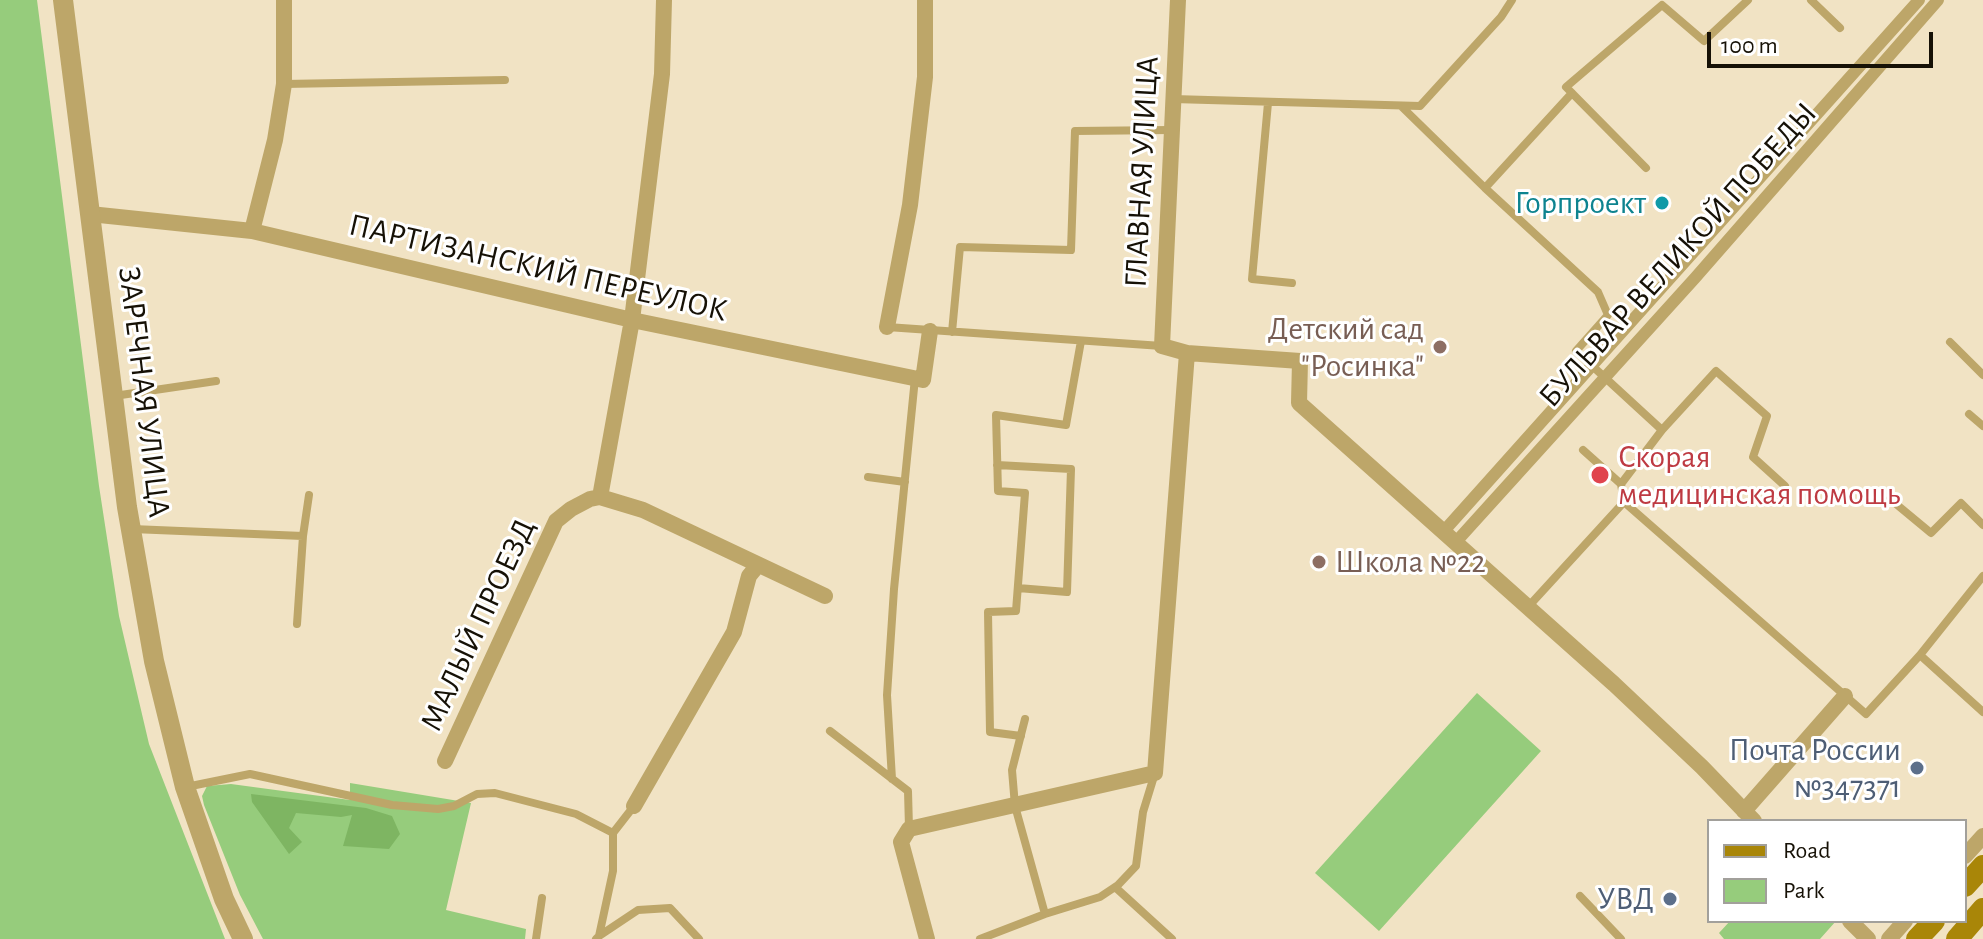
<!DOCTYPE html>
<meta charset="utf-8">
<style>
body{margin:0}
#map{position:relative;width:1983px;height:939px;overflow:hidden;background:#f1e3c4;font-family:"Alegreya Sans",sans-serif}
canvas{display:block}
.legend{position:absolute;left:1707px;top:819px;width:260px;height:104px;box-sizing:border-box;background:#fff;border:2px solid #a2a09b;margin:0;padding:10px 14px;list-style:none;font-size:24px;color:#161106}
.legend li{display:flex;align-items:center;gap:16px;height:40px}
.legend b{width:40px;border:2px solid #a2a09b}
.scale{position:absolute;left:1707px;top:32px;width:226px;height:36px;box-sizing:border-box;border:4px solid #161106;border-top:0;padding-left:10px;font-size:24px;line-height:28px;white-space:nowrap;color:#161106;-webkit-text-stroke:6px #fff;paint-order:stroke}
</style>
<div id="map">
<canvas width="1983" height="939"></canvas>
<ul class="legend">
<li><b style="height:10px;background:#a98608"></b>Road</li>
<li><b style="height:22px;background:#96cc7c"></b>Park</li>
</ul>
<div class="scale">100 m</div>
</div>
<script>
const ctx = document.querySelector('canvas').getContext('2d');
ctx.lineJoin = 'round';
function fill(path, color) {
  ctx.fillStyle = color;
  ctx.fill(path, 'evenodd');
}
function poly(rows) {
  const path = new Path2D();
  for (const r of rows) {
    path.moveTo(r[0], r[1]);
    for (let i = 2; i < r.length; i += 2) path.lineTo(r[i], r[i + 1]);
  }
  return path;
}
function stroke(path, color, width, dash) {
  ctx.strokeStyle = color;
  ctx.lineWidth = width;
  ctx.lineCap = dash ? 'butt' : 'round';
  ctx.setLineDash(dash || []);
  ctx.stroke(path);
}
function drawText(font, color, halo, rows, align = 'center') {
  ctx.font = font + ' "Alegreya Sans",sans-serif';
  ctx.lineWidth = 6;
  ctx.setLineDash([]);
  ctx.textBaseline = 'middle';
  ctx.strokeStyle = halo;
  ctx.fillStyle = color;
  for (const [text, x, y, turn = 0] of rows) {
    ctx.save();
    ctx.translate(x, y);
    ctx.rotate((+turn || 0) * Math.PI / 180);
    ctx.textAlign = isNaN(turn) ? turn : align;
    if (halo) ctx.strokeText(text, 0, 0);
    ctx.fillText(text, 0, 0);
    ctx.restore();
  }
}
fill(poly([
 [0,0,37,0,99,486,119,616,149,744,225,939,0,939],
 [1477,693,1541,751,1379,931,1315,873],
 [350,783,471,803,446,910,526,929,525,939,263,939,240,895,204,805,202,796,207,786,231,784,350,800],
 [1730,921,1836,921,1820,939,1724,939,1719,933]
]), '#96cc7c');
fill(poly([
 [251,794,366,808,392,816,400,834,389,849,343,846,352,815,341,817,296,813,289,828,302,842,289,854,252,802]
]), '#7eb562');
stroke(poly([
 [1811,0,1840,28],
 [284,84,505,80],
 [1173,99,1420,106,1501,17,1512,0],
 [1268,103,1252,279,1292,283],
 [1401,106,1485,188,1572,93],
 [1646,168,1566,87,1662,5,1704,41,1748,0],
 [1485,188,1598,292,1608,315,1576,351,1662,430,1621,484,1624,502,1527,608],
 [887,327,1162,346],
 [952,332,960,247,1071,250,1075,131,1171,130],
 [1950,342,1983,375],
 [114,396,216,381],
 [1969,414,1983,426],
 [1662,430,1716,371,1767,416,1753,457,1785,486],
 [1583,450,1621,484],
 [997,465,1071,469,1067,592,1018,588],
 [868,477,905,482],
 [1890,499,1931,533,1961,503,1983,525],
 [1624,502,1866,714,1920,655,1983,712],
 [132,529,303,536],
 [297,624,303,536,309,495],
 [1920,655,1983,576],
 [1025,719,1012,770,1015,806,1045,914],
 [830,731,908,791,909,828],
 [1021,736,990,732,988,612,1016,611,1025,493,998,491,996,415,1066,425,1081,341],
 [892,779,887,695,894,589,915,378],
 [186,787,250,774,392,805,438,809,454,806,477,794,495,793,576,814,613,833],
 [1115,887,1172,939],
 [1580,896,1621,939],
 [599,936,638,910,670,908,699,939],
 [536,939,542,898],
 [596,939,599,936,613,871,613,833,634,806],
 [980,939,1045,914,1100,897,1118,885,1136,866,1143,812,1155,773]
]), '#bda669', 8);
stroke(poly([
 [1443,532,1919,0],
 [1455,543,1695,278,1938,0]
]), '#bda669', 12);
stroke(poly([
 [1178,0,1162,346,1187,353,1300,361,1299,403,1614,684,1702,767,1754,821],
 [90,214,252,231,632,320,923,380,930,331],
 [252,231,275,140,284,84,284,0],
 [887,327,910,205,925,77,925,0],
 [600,497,632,320,662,74,664,0],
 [445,761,556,521,571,509,590,499,600,497,643,510,825,596],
 [634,806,734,632,749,576,758,565],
 [1744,811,1845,696],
 [1965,856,1983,836],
 [1850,921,1868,939],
 [927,939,901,842,909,829,1155,773,1187,353],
 [1889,939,1905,921]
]), '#bda669', 16);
stroke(poly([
 [63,0,127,507,154,661,185,787,224,899,243,939]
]), '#bda669', 20);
stroke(poly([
 [1965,886,1983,866],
 [1917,939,1934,921],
 [1957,939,1983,909]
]), '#a98608', 22);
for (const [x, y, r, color] of [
 [1662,203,8,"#0f9aa8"],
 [1440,347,8,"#8d6e63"],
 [1600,475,10,"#e0444e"],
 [1319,562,8,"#8d6e63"],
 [1917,768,8,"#5c6f8a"],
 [1670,899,8,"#5c6f8a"]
]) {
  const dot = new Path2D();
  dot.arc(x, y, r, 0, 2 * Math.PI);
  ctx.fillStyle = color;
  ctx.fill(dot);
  stroke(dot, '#fff', 3);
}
drawText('32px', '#161106', '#fff', [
 ["ГЛАВНАЯ УЛИЦА",1142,172,-87],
 ["БУЛЬВАР ВЕЛИКОЙ ПОБЕДЫ",1678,255,-48],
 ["ПАРТИЗАНСКИЙ ПЕРЕУЛОК",538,268,13],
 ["ЗАРЕЧНАЯ УЛИЦА",144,392,83],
 ["МАЛЫЙ ПРОЕЗД",478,625,-65]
]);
drawText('32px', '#0d838f', '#fff', [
 ["Горпроект",1646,203]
], 'right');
drawText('32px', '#785e54', '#fff', [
 ["Детский сад",1424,329],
 ["\"Росинка\"",1424,366],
 ["Школа №22",1335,562,"left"]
], 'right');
drawText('32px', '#be3a42', '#fff', [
 ["Скорая",1618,457],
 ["медицинская помощь",1618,494]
], 'left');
drawText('32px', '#4e5e75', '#fff', [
 ["Почта России",1901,750],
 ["№347371",1901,787],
 ["УВД",1654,899]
], 'right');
</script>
